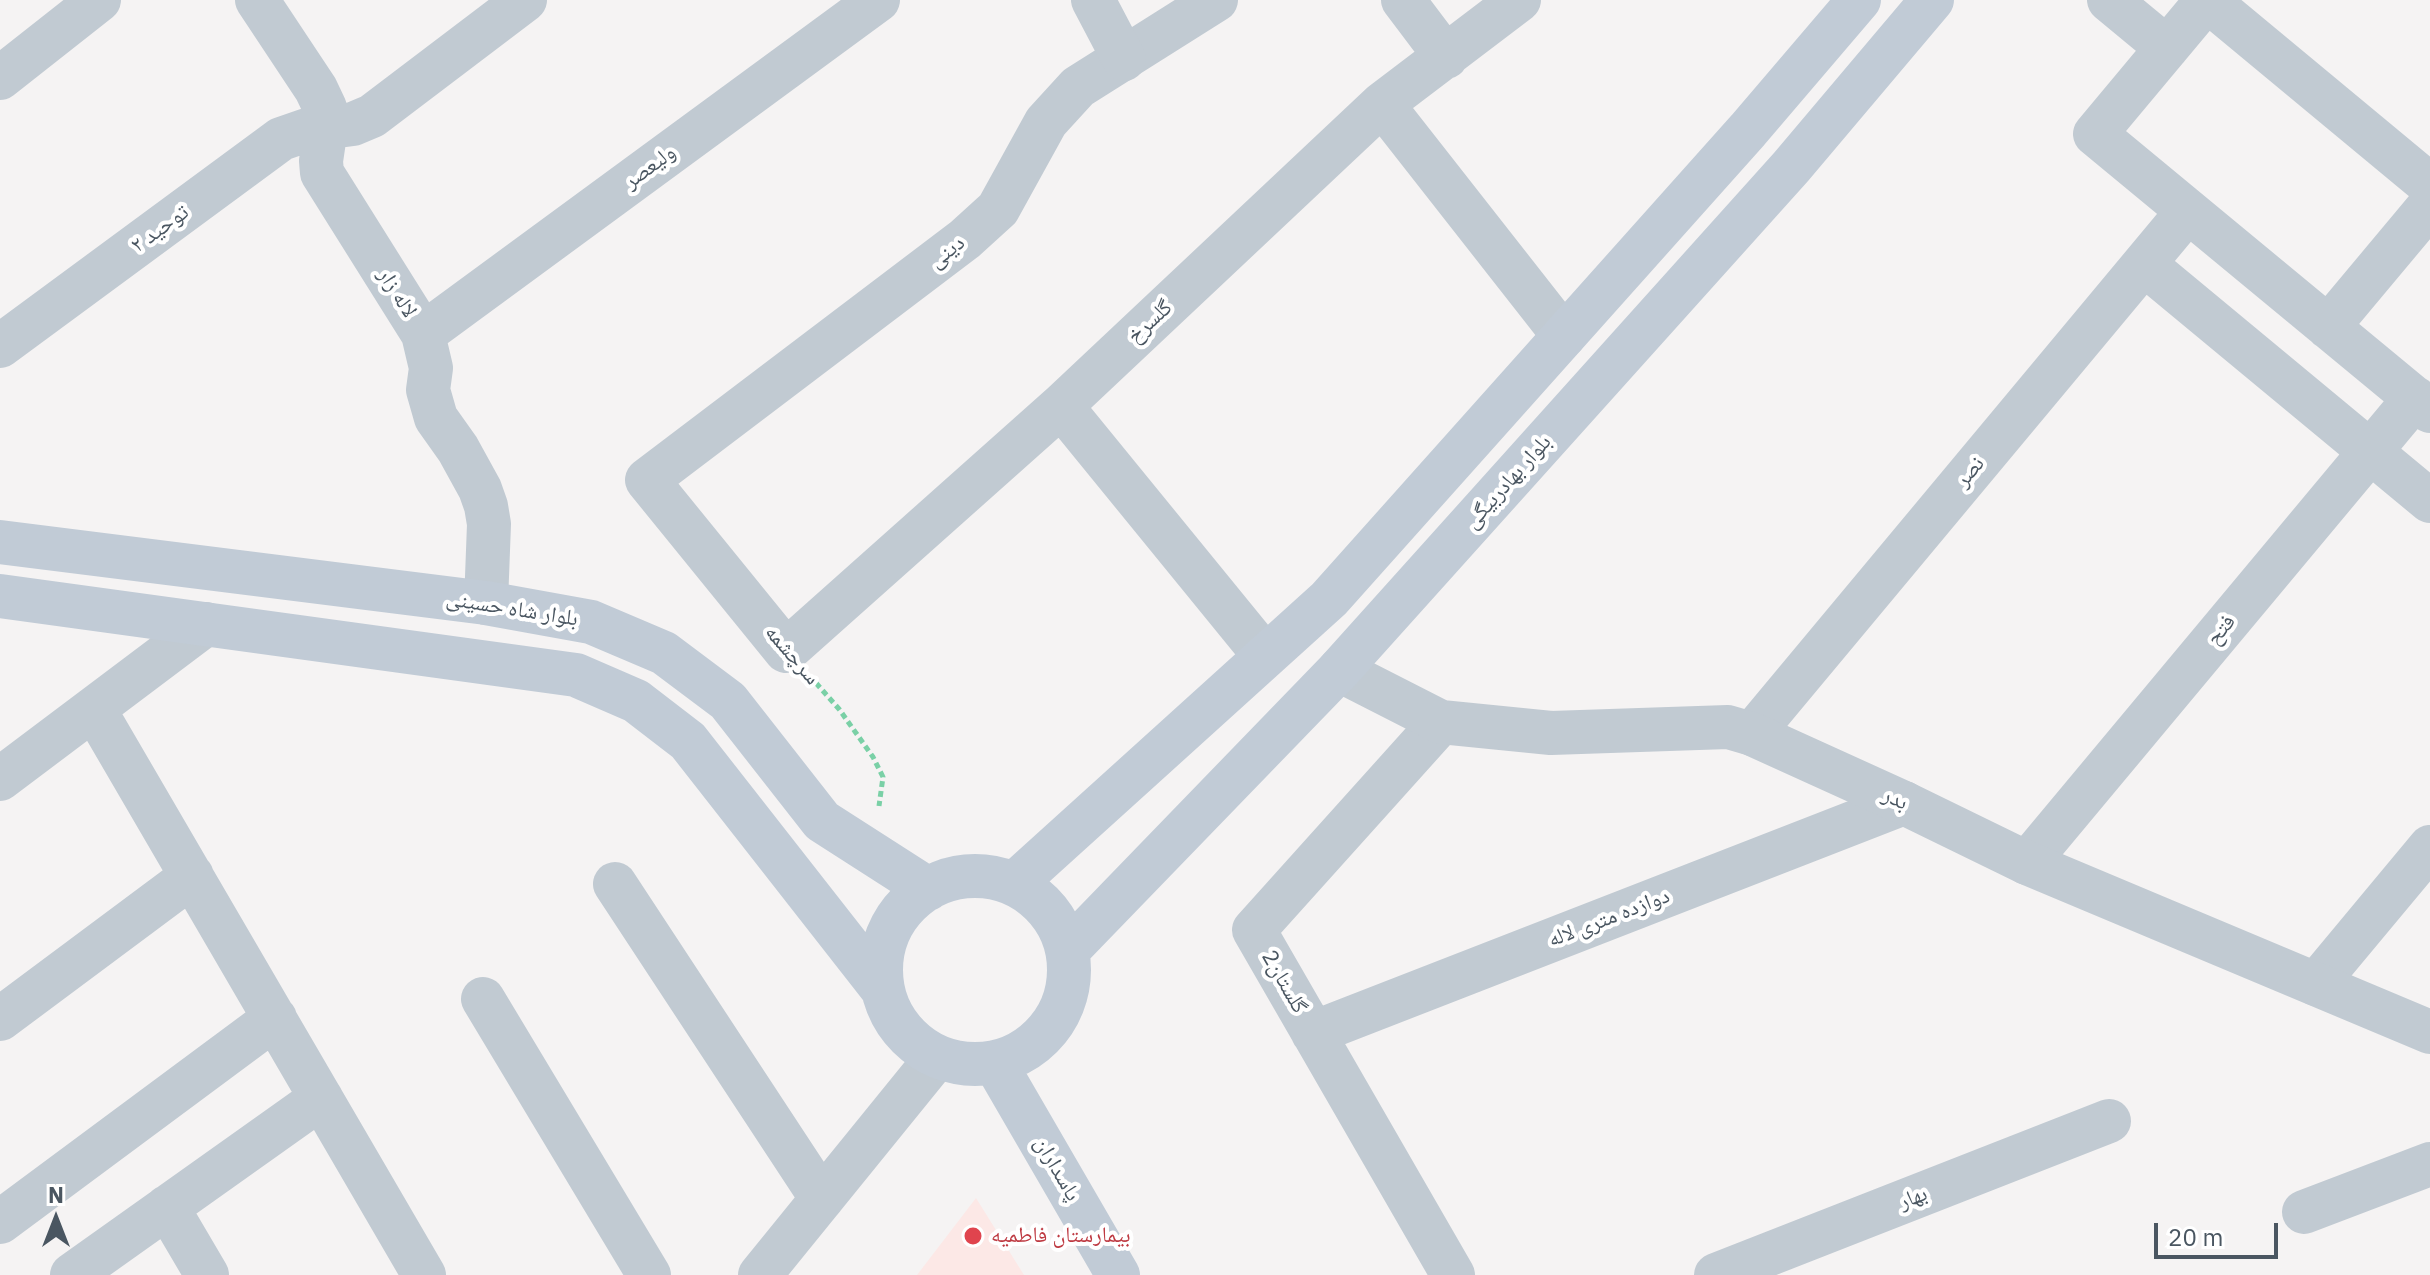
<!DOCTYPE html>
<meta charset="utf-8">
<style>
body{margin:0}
#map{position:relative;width:2430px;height:1275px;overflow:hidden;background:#f5f3f3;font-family:"IBM Plex Sans",sans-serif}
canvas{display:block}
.north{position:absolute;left:16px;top:1179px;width:80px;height:80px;-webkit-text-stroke:6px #fff;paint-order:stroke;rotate:0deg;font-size:22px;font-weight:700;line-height:32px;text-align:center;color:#4a5661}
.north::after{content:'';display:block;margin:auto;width:28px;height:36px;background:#4a5661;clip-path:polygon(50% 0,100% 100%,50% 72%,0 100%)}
.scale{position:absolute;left:2154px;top:1223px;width:124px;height:36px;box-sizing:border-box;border:4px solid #4a5661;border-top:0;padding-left:10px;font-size:24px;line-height:28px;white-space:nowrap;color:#4a5661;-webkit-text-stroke:6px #fff;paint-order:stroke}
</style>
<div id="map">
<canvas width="2430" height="1275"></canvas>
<div class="north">N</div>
<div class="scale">20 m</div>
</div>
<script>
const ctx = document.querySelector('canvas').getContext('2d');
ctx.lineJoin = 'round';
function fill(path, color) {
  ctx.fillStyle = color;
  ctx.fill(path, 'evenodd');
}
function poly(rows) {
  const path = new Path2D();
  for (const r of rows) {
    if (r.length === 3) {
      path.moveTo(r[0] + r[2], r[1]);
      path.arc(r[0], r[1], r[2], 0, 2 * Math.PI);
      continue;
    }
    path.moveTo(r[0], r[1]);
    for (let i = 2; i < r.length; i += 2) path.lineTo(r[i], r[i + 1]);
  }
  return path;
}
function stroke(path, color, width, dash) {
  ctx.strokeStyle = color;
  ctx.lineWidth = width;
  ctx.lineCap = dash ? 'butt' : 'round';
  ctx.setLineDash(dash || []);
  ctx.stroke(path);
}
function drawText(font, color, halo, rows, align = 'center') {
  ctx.font = font + ' "IBM Plex Sans","Noto Naskh Arabic",sans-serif';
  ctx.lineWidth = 8;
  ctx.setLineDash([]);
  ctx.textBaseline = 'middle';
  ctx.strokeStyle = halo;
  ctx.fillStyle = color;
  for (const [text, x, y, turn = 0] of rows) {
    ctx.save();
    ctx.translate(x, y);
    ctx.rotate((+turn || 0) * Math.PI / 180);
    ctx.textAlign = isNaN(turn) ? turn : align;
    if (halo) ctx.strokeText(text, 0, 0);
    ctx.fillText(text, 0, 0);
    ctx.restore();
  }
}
fill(poly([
 [976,1198,1024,1275,917,1275]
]), '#fce8e6');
stroke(poly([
 [816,683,839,709,873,757,883,777,879,806]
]), '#7ad0a6', 5, [6, 4]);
stroke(poly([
 [257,0,316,89,325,108,326,127,321,161,322,173,423,334,431,368,428,390,436,418,458,449,480,489,486,506,489,524,486,603],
 [1216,0,1078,87,1046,122,998,209,965,239,647,480,786,651,1061,406,1382,104,1519,0],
 [1403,0,1446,57],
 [2109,0,2167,48],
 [0,78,99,0],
 [1382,104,1564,336],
 [2430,185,2207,0,2095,134,2430,411],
 [2144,264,2430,501],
 [2328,327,2430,205],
 [423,334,878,0],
 [0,346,281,139,307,130,353,124,372,116,525,0],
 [1061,406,1265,656],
 [94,709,424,1275],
 [1441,722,1254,930,1453,1275],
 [1752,734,2188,211],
 [0,779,206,624],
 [2027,863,2415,398],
 [615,884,822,1199],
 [2316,984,2430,847],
 [483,999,649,1275],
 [0,1019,192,876],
 [1313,1033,1904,803],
 [167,1207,207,1275],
 [2304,1212,2430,1164],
 [0,1222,275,1018],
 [72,1275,321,1098],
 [760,1275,937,1057],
 [1716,1275,2109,1121]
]), '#c1cad2', 44);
stroke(poly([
 [1093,0,1124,59],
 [1339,670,1441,722,1551,733,1728,727,1752,734,1904,803,2027,863,2430,1032]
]), '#c1cad2', 44);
stroke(poly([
 [0,542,486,603,591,622,664,653,728,701,822,821,928,889],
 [0,596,576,675,636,701,688,741,883,990],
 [975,970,94],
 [1014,884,1329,599,1748,130,1859,0],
 [1068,950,1339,670,1791,167,1932,0],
 [995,1063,1118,1275]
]), '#c1cbd6', 44);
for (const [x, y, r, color] of [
 [973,1236,10,"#e0444e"]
]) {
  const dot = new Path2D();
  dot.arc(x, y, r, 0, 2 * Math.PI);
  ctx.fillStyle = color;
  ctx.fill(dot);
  stroke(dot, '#fff', 3);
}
drawText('22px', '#4a5661', '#fff', [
 ["ولیعصر",650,167,-36],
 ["توحید ۲",160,229,-36],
 ["دینی",947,252,-38],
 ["لاله زار",397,293,58],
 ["گلسرخ",1150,322,-43],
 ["نصر",1970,472,-50],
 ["بلوار بهادربیگی",1508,482,-48],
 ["بلوار شاه حسینی",512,609,9],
 ["فتح",2221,630,-50],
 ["سرچشمه",792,655,49],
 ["بدر",1895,799,25],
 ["دوازده متری لاله",1609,918,-21],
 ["گلستان2",1284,982,60],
 ["پاسداران",1057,1169,60],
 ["بهار",1913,1198,-21]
]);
drawText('22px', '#be3a42', '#fff', [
 ["بیمارستان فاطمیه",991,1236]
], 'left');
</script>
